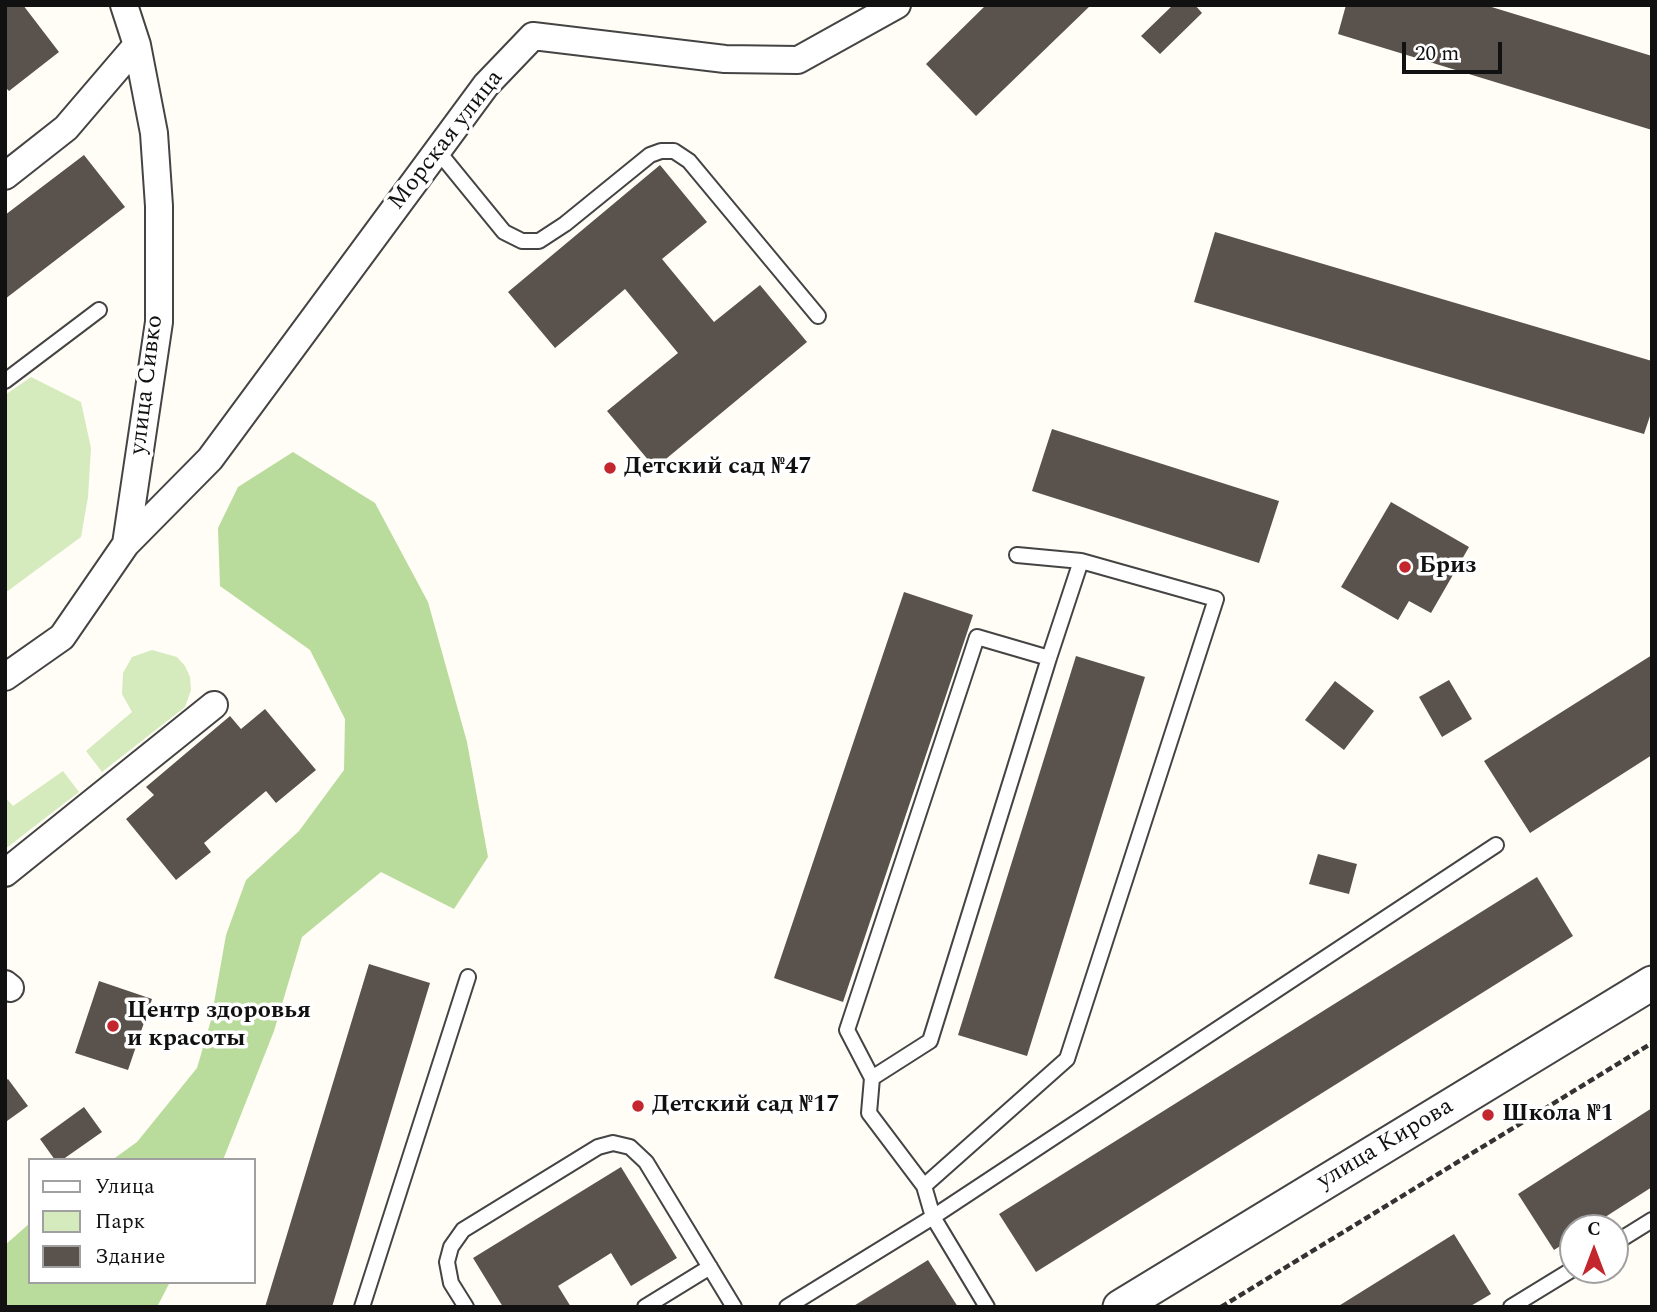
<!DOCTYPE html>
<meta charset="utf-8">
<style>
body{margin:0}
#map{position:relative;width:1657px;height:1312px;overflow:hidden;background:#fffdf5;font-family:Spectral,serif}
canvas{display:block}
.frame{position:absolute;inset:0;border:7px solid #111;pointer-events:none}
.legend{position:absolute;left:28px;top:1158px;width:228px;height:126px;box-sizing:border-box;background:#fff;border:2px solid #a0a0a0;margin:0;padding:9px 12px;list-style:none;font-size:21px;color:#111}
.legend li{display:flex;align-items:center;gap:14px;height:35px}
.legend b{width:35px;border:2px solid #a0a0a0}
.north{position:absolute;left:1559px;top:1214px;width:70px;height:70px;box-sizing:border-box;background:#fff;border:2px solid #a0a0a0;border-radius:50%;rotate:0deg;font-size:19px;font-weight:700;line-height:28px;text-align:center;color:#111}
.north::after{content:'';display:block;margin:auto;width:24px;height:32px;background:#c4262e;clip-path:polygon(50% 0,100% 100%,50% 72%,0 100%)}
.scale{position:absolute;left:1402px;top:42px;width:100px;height:32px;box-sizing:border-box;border:4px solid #111;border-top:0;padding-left:9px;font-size:21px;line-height:24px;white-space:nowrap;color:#111;-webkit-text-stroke:5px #fff;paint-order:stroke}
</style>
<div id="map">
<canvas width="1657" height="1312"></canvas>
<div class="frame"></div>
<ul class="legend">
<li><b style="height:9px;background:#fff"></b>Улица</li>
<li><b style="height:19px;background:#d5ebbd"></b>Парк</li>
<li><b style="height:19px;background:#5a524d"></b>Здание</li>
</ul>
<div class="north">С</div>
<div class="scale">20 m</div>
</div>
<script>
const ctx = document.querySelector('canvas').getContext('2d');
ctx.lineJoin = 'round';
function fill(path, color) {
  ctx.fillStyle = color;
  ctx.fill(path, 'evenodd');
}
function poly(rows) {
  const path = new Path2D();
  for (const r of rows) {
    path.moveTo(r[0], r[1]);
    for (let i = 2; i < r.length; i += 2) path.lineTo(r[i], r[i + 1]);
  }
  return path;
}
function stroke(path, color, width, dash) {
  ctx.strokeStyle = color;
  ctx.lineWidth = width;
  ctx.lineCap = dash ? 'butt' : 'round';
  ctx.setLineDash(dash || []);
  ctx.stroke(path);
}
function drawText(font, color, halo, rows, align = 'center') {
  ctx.font = font + ' Spectral,serif';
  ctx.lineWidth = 7;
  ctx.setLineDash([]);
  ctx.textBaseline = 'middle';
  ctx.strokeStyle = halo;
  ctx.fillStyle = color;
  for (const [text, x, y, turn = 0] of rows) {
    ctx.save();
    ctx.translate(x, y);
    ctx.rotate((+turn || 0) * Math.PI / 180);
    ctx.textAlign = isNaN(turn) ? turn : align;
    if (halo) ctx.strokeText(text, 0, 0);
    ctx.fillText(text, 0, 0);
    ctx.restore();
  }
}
fill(poly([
 [31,377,81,402,91,448,88,497,81,537,5,593,5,395],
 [152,650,177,657,185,666,190,677,191,690,185,707,102,772,86,751,132,712,122,694,123,673,132,657],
 [63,771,79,792,5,849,5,797,13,806]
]), '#d5ebbd');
fill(poly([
 [293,452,375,503,428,602,467,742,488,857,454,909,381,872,302,937,274,1031,223,1160,112,1160,137,1142,197,1068,211,1020,226,935,246,880,299,831,344,770,345,719,310,650,220,586,218,528,238,487],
 [30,1223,30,1282,170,1282,157,1307,5,1307,5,1245]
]), '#b9dc9c');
fill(poly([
 [5,5,23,5,59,52,9,91,5,87],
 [986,5,1091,5,976,116,926,64],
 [1173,5,1195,5,1202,13,1160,54,1141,36],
 [1346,5,1485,5,1652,56,1652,130,1338,34],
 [84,155,125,207,5,299,5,215],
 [660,165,707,222,662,259,714,322,760,285,807,342,655,468,607,411,678,353,625,289,555,348,508,292],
 [1215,232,1652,361,1652,410,1644,434,1194,302],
 [1052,429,1279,501,1259,563,1032,491],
 [1391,502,1469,547,1431,613,1409,601,1398,620,1341,587],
 [904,592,973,615,843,1002,774,978],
 [1652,655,1652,755,1530,833,1484,761],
 [1076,656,1145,677,1027,1056,958,1035],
 [1449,680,1472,719,1442,737,1419,697],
 [1335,681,1374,711,1344,750,1305,720],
 [265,709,316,770,276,803,266,791,204,843,211,852,176,880,126,819,154,795,146,787,230,716,241,729],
 [1318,854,1357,864,1349,894,1309,884],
 [1537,877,1573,936,1036,1272,999,1214],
 [369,964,430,983,332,1307,265,1307],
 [99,981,152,999,128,1070,75,1053],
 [8,1079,28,1106,7,1121,5,1081],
 [84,1107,102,1132,62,1160,55,1160,40,1139],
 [1652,1108,1652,1187,1588,1228,1573,1228,1573,1238,1554,1250,1518,1194],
 [621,1167,677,1258,631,1286,611,1253,558,1286,571,1307,503,1307,473,1258],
 [1454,1234,1491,1294,1469,1307,1337,1307],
 [928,1260,958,1307,852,1307,891,1283]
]), '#5a524d');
const service = poly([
 [437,150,504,232,522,241,539,241,565,224,650,155,661,151,674,151,689,161,818,316],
 [5,381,99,310],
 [1017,555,1081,561],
 [872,1078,930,1041,1049,658],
 [924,1186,1067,1059,1216,599,1081,561,1049,658,977,637,847,1030,872,1078,869,1113,924,1186,933,1217,1496,845],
 [1615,1243,1652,1220],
 [362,1307,468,977],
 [466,1307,451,1283,447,1262,451,1247,463,1230,598,1147,613,1143,630,1147,646,1162,734,1307],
 [645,1307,710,1267],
 [787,1307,933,1217,987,1307],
 [1511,1307,1573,1269]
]);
const minor = poly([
 [5,176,66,128,137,45,124,5],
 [126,544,210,459,486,85,533,36,725,59,798,60,897,5],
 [5,677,62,637,126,544,159,322,159,206,154,133,137,45],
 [5,873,214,705],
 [5,984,10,988]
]);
const tertiary = poly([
 [1120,1307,1652,983]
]);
stroke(service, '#444', 18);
stroke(minor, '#444', 30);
stroke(tertiary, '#444', 37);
stroke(poly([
 [1221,1307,1652,1043]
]), '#333', 4.5, [7, 3.5]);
stroke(service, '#fff', 14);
stroke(minor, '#fff', 26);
stroke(tertiary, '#fff', 33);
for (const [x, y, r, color] of [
 [610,468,7,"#c4262e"],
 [1405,567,7,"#c4262e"],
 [113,1026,7,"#c4262e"],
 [638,1106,7,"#c4262e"],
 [1488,1115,7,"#c4262e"]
]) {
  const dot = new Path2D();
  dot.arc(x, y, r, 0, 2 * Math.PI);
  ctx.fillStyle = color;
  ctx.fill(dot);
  stroke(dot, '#fff', 2.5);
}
drawText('24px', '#111', '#fff', [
 ["Морская улица",447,141,-52],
 ["улица Сивко",148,385,-83],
 ["улица Кирова",1386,1145,-31]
]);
drawText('bold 24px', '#111', '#fff', [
 ["Детский сад №47",624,468],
 ["Бриз",1419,567],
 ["Центр здоровья",127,1012],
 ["и красоты",127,1040],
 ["Детский сад №17",652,1106],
 ["Школа №1",1502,1115]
], 'left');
</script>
